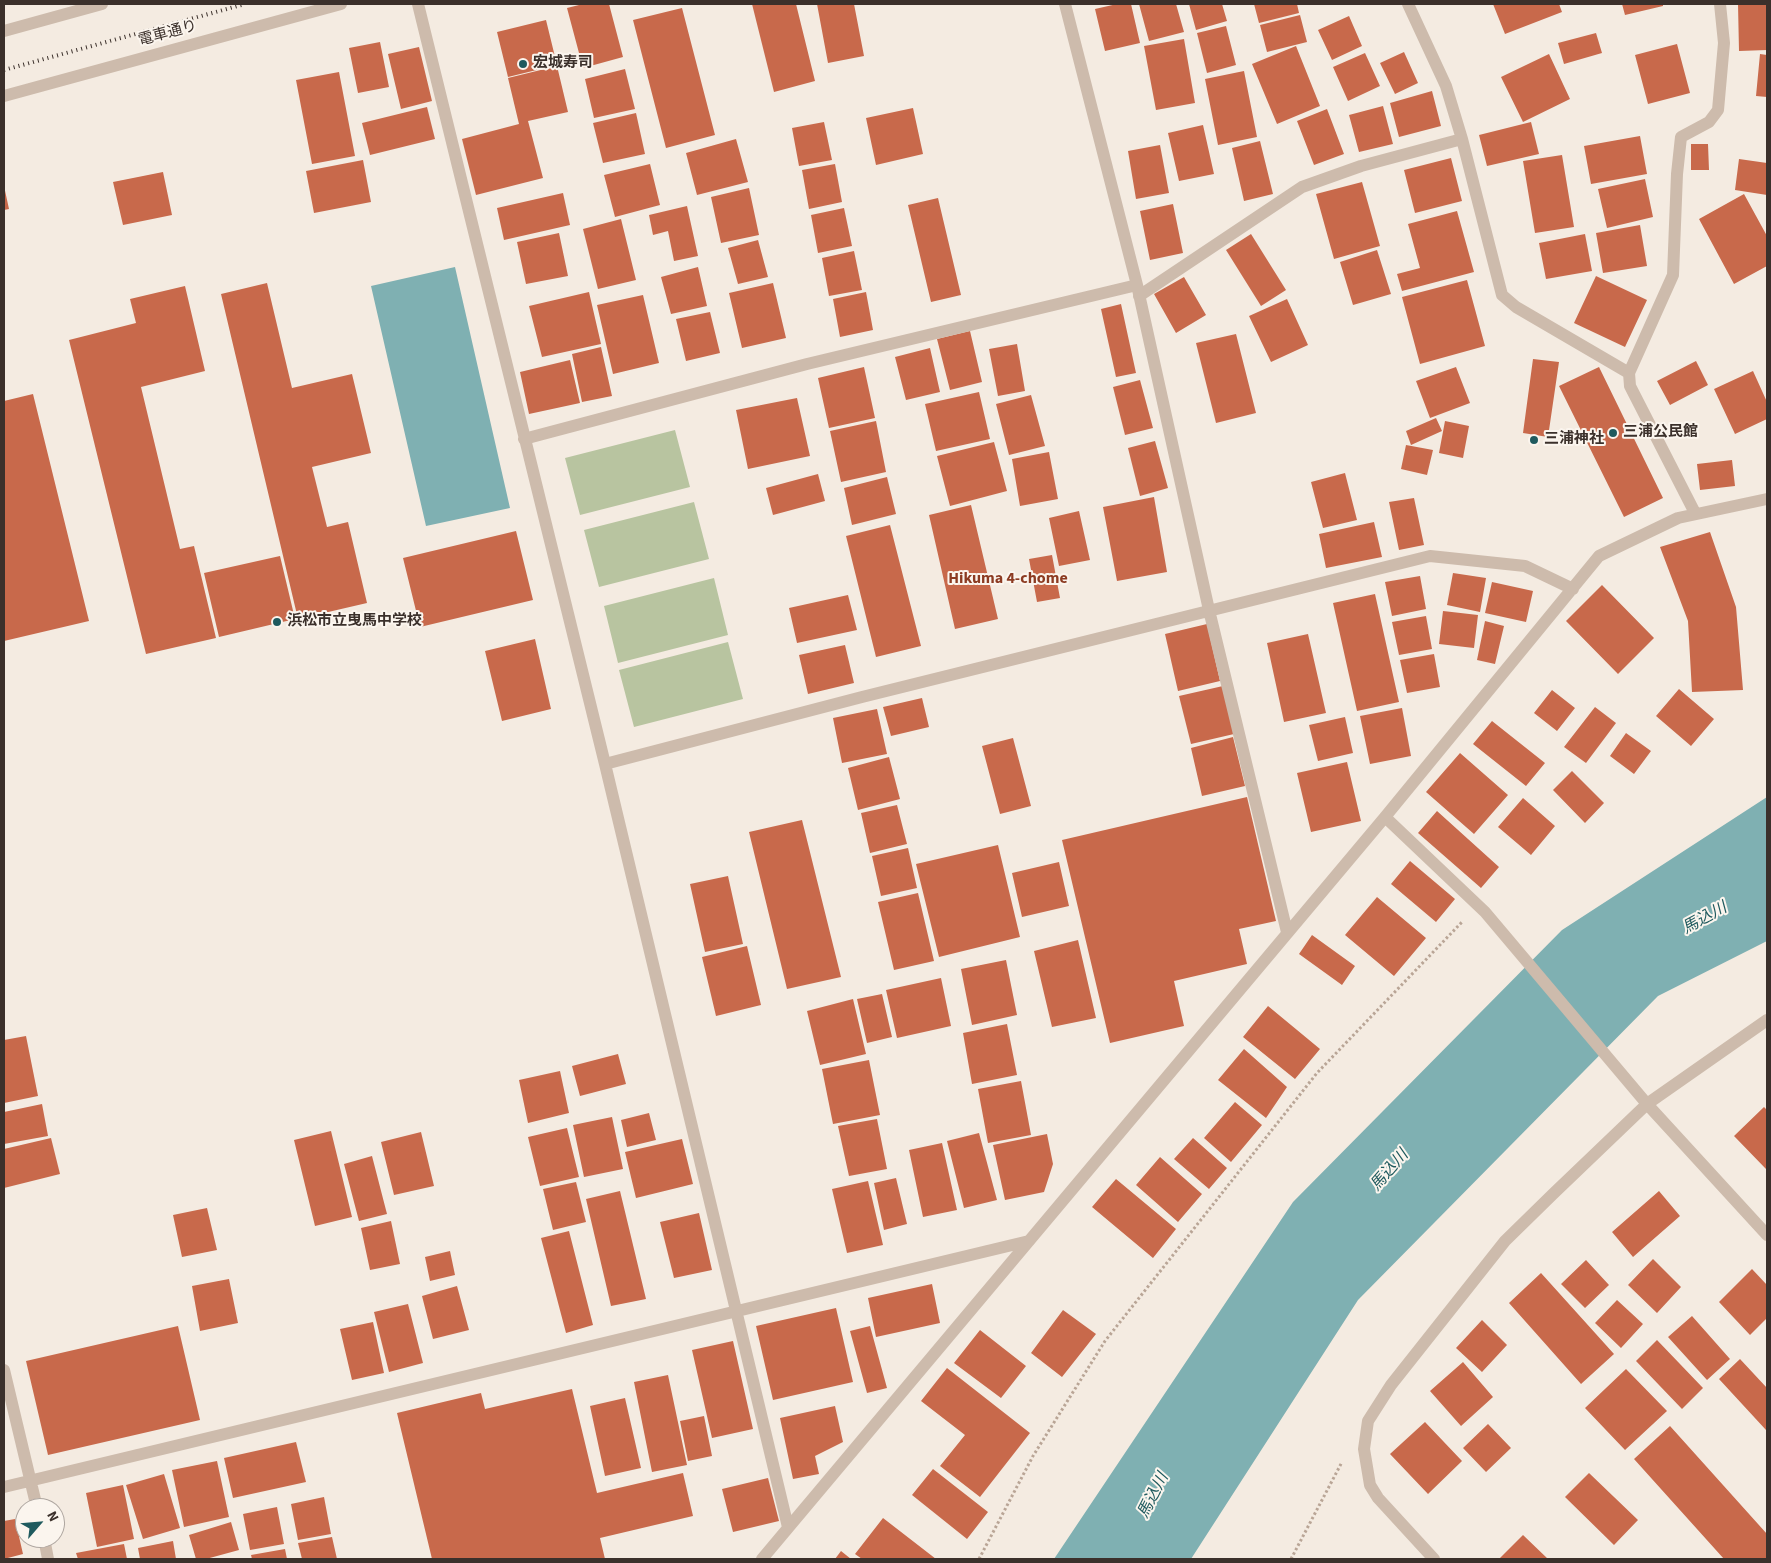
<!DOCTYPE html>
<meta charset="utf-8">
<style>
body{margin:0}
#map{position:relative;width:1771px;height:1563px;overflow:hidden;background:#f4ebe1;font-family:"Source Sans 3",sans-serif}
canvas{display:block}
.frame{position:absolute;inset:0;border:5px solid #3b302b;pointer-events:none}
.north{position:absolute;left:15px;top:1498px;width:50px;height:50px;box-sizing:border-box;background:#fbf5ee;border:1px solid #aea6a0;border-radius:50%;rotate:63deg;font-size:14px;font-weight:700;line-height:20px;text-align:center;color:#3b302b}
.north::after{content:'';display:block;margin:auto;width:18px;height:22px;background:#1f5a5e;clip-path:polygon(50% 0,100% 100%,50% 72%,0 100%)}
</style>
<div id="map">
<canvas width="1771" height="1563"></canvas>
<div class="frame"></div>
<div class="north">N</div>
</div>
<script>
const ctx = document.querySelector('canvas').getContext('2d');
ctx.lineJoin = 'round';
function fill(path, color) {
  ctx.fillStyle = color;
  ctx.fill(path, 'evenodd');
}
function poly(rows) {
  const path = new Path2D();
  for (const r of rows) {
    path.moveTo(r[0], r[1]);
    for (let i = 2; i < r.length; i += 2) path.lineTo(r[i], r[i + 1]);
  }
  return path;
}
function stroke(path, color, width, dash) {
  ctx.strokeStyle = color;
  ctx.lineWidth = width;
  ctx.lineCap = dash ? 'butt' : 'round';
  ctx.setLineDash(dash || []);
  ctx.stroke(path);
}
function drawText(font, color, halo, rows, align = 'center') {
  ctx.font = font + ' "Source Sans 3","Noto Sans JP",sans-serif';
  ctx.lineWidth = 4;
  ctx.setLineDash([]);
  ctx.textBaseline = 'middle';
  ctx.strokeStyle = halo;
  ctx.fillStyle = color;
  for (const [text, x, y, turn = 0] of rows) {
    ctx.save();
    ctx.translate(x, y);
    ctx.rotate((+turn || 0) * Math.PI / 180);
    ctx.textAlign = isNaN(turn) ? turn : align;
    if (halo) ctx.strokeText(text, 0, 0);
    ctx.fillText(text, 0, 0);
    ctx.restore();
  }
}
fill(poly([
 [675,430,690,487,580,515,565,458],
 [694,502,709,559,599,587,584,530],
 [714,578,728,635,618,663,604,606],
 [728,642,743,699,634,727,619,670]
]), '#b8c4a0');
fill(poly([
 [455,267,510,508,426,526,371,286],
 [1767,797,1767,941,1658,996,1358,1300,1191,1559,1054,1559,1293,1202,1562,930]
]), '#7fb0b2');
fill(poly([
 [583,4,609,4,623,57,583,68,567,8],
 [752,4,796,4,815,81,774,92],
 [817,4,854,4,864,56,828,63],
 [1117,4,1131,4,1140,43,1105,51,1095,9],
 [1139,4,1176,4,1184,32,1149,41],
 [1189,4,1222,4,1227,21,1196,30],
 [1254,4,1297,4,1299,13,1259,23],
 [1493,4,1559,4,1562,12,1505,34],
 [1622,4,1663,4,1663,6,1625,15],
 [1738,4,1767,4,1767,50,1739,51],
 [682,8,715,135,666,148,633,20],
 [1300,15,1307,42,1267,52,1260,25],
 [1349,16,1362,46,1332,60,1318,30],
 [546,20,557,65,508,77,497,32],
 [1226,26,1236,65,1207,73,1197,33],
 [1596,33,1602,53,1564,64,1558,43],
 [1184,39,1195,103,1156,110,1144,46],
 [380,42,389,87,358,93,349,48],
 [1677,44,1690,93,1648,104,1635,55],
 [1296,46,1320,106,1277,124,1252,64],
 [419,47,432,101,401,109,388,54],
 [1404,52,1418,83,1395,94,1380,63],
 [1365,53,1380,86,1348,101,1333,67],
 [1549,54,1570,99,1523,122,1501,77],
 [1760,54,1767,55,1767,97,1756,96],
 [557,66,568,112,528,121,543,178,476,195,462,139,519,124,508,78],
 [625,69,635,109,594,118,585,79],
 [1244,71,1257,137,1218,145,1205,79],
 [339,72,355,156,312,164,296,80],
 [1432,91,1441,126,1399,137,1390,103],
 [1383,106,1393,144,1359,152,1349,115],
 [427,107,435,139,370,155,362,123],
 [913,108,923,154,876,165,866,118],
 [1327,109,1344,154,1314,165,1297,121],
 [636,113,645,154,603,163,593,123],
 [824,122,832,160,799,166,792,128],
 [1531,122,1539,154,1487,166,1479,135],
 [1203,125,1214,174,1179,181,1168,133],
 [1640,136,1647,174,1591,184,1584,146],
 [736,139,748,182,697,195,686,153],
 [1260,141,1273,194,1244,201,1232,148],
 [1691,144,1708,144,1709,170,1691,170],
 [1160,145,1169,193,1136,199,1128,151],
 [1562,155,1574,227,1535,233,1523,161],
 [1451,158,1462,201,1415,213,1404,170],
 [1739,159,1767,163,1767,195,1735,190],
 [363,160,371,202,314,213,306,171],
 [650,164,660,205,615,217,604,175],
 [835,164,842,202,809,209,802,170],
 [163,172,172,215,123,225,113,182],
 [1645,179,1653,217,1607,228,1598,189],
 [1362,182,1380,246,1334,259,1316,194],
 [4,186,9,209,4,210],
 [749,188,759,235,721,243,711,197],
 [563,193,570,225,504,240,497,208],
 [1744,194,1767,236,1767,266,1734,284,1699,219],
 [938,198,961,295,931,302,908,205],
 [1173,204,1183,253,1150,260,1140,211],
 [687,206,698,256,674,261,668,231,653,235,649,215],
 [844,208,852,246,818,253,811,215],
 [1457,211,1474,272,1402,291,1397,274,1420,268,1408,224],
 [621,219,636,280,598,289,583,229],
 [1640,225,1647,266,1603,273,1596,233],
 [559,233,568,276,526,284,517,242],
 [1251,234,1286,290,1261,306,1226,250],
 [1585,234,1592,271,1546,279,1539,243],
 [758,240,768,277,738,284,728,248],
 [1377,250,1391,294,1353,305,1340,262],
 [854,251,862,290,829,296,822,258],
 [698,267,707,306,671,314,661,277],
 [1596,276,1647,300,1625,347,1574,323],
 [1184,277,1206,315,1176,333,1154,294],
 [1467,280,1485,346,1420,364,1402,297],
 [267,283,292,388,352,374,371,453,312,467,327,527,348,522,367,603,298,619,221,294],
 [773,283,786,338,742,348,729,293],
 [185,286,205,371,141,387,180,549,194,546,216,638,146,654,69,340,136,323,130,299],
 [589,292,601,344,542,357,529,306],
 [866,292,873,330,840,337,833,299],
 [643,295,659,363,613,374,597,305],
 [1287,299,1308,345,1271,362,1249,316],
 [1121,304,1136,373,1116,377,1101,309],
 [710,312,720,353,686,361,676,319],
 [970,331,982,382,950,390,937,339],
 [1236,334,1256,413,1216,423,1196,343],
 [1017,344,1025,391,998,396,989,349],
 [601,347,612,396,582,402,572,354],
 [930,348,940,392,906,400,895,357],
 [1533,359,1559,362,1548,437,1523,433],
 [570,360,580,403,529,414,520,372],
 [1696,361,1708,385,1670,405,1657,381],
 [864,367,875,418,829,428,818,378],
 [1456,367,1470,403,1430,418,1416,381],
 [1599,367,1663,498,1624,517,1559,386],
 [1753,371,1767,402,1767,419,1735,434,1714,389],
 [1140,380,1153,428,1125,435,1113,387],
 [979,392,990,439,936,451,925,404],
 [33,394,89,621,4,641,4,401],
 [1031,395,1045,446,1009,455,996,404],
 [797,398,810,456,748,469,736,410],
 [1436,418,1442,431,1411,445,1406,431],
 [876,421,886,472,841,482,830,431],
 [1445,421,1469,426,1463,458,1439,453],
 [1155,441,1168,488,1140,496,1128,448],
 [994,442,1007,491,950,506,937,456],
 [1406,445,1433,450,1427,475,1401,469],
 [1049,452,1058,499,1020,506,1012,459],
 [1732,460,1735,486,1700,490,1697,464],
 [1345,473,1357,520,1323,528,1311,482],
 [818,474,825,501,773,515,766,488],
 [887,477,896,514,852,525,844,488],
 [1154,497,1167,572,1117,581,1103,507],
 [1414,498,1424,545,1399,550,1389,502],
 [971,505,998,619,955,629,929,515],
 [1079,511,1090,560,1059,566,1049,518],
 [1374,522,1382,557,1326,568,1319,534],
 [890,525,921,646,876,657,846,536],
 [516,531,533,600,420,627,403,558],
 [1710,532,1736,607,1743,690,1692,692,1688,621,1660,547],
 [1052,555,1060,598,1037,602,1029,559],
 [280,556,295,619,219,637,204,573],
 [1453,573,1486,578,1480,612,1447,605],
 [1420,576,1426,609,1392,616,1385,582],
 [1492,582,1533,591,1526,622,1485,613],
 [1602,585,1654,638,1618,674,1566,621],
 [1375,594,1399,702,1357,711,1333,603],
 [848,595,857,630,797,643,789,608],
 [1443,611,1478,615,1474,648,1439,644],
 [1426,616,1432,649,1399,655,1392,622],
 [1485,621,1504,626,1495,664,1477,660],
 [1207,624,1220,681,1178,691,1165,634],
 [1308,634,1326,713,1284,722,1267,643],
 [535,639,551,709,502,721,485,651],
 [845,645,854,683,808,694,799,655],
 [1434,654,1440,687,1407,693,1400,660],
 [1223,686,1234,734,1191,744,1179,696],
 [1679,689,1714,719,1691,746,1656,716],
 [1552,690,1575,708,1557,731,1534,713],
 [922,698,929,727,891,736,883,707],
 [1595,707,1616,723,1586,763,1564,747],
 [1402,708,1411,756,1370,764,1360,716],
 [877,709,887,754,842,763,833,718],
 [1345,717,1353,753,1318,761,1309,725],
 [1492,721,1545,763,1526,786,1473,744],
 [1626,733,1651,751,1634,774,1610,756],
 [1233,737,1245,786,1202,796,1191,748],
 [1013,738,1031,806,1000,814,982,746],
 [1460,753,1508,795,1474,834,1426,792],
 [889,757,900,799,858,810,848,768],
 [1347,762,1361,821,1311,832,1297,773],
 [1572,771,1604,803,1585,823,1553,790],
 [1247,797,1276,921,1239,929,1247,964,1174,981,1184,1026,1110,1043,1062,840],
 [1523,798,1555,826,1531,855,1498,827],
 [897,805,907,844,870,853,861,813],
 [1437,811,1499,867,1481,888,1418,833],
 [802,820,841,977,787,989,749,832],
 [998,845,1020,937,939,957,916,864],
 [908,848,917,888,881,896,872,856],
 [1410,861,1455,899,1436,922,1391,884],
 [1059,862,1069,906,1022,917,1012,873],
 [728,876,743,944,705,952,690,884],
 [918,893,934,961,894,970,878,902],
 [1377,897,1426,938,1394,976,1345,935],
 [1312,935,1355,966,1342,985,1299,954],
 [1078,940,1096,1018,1052,1027,1034,951],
 [747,946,761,1005,716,1016,702,957],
 [1006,960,1017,1015,972,1025,961,969],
 [941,978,951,1026,897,1038,886,990],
 [882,994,892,1037,867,1043,857,999],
 [853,999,866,1054,820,1065,807,1011],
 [1268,1006,1320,1049,1295,1079,1243,1037],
 [1007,1024,1017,1075,972,1084,963,1033],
 [26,1036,38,1096,4,1103,4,1040],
 [1244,1049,1287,1087,1266,1118,1218,1080],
 [618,1054,626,1084,580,1096,572,1066],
 [869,1060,880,1115,833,1124,822,1069],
 [560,1071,569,1113,528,1123,519,1080],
 [1021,1081,1031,1135,988,1143,978,1089],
 [1235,1102,1262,1125,1231,1162,1204,1138],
 [42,1104,48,1136,4,1144,4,1112],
 [1764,1107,1767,1110,1766,1169,1734,1136],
 [649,1113,656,1140,627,1147,621,1120],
 [612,1117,623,1169,584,1177,573,1125],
 [877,1119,887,1169,849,1176,838,1126],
 [567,1128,579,1177,540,1186,528,1137],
 [331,1131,352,1217,315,1226,294,1140],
 [421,1132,434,1186,394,1195,381,1142],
 [979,1133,997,1200,964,1208,947,1141],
 [1047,1134,1053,1164,1044,1192,1005,1200,993,1145],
 [51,1138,60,1174,4,1188,4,1149],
 [1193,1138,1227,1168,1209,1189,1174,1159],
 [682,1139,693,1184,636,1198,625,1152],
 [942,1143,957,1210,923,1217,909,1150],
 [372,1156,387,1214,359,1221,344,1164],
 [1160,1157,1202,1194,1178,1222,1136,1185],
 [896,1178,907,1224,884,1230,874,1183],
 [1116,1179,1176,1229,1153,1258,1092,1207],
 [868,1181,883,1245,847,1253,832,1189],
 [576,1182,586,1222,553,1230,543,1189],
 [620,1191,646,1299,611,1306,586,1199],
 [1659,1191,1680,1216,1633,1257,1612,1232],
 [207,1208,217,1250,182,1257,173,1215],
 [699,1213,712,1270,674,1278,660,1222],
 [391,1221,400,1264,370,1270,361,1228],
 [569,1231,593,1325,566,1333,541,1238],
 [450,1251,455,1275,430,1281,425,1257],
 [1653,1259,1681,1287,1657,1313,1628,1285],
 [1586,1260,1609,1285,1585,1308,1561,1284],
 [1752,1269,1767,1285,1767,1318,1750,1335,1719,1302],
 [1541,1273,1614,1354,1581,1384,1509,1303],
 [229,1279,238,1323,200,1331,192,1286],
 [932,1284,940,1323,876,1337,868,1298],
 [457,1286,469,1330,433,1339,422,1296],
 [1617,1300,1643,1324,1621,1348,1595,1323],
 [408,1304,423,1363,389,1372,374,1312],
 [836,1308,853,1382,773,1400,756,1326],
 [1063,1310,1096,1334,1062,1377,1031,1353],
 [1692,1316,1730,1359,1707,1380,1668,1337],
 [1482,1320,1507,1345,1482,1372,1456,1348],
 [373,1322,384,1373,352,1380,340,1329],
 [178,1326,200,1420,48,1455,26,1361],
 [870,1326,887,1388,867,1393,850,1331],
 [980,1330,1026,1366,1001,1398,954,1363],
 [1657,1340,1703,1388,1682,1409,1636,1361],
 [733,1341,753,1429,712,1438,692,1350],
 [1740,1359,1767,1388,1766,1430,1719,1379],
 [1463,1362,1493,1397,1461,1426,1430,1391],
 [947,1368,1030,1433,980,1497,940,1466,965,1435,921,1401],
 [1626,1369,1667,1411,1625,1450,1585,1408],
 [668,1375,687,1465,652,1472,634,1382],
 [572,1389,597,1493,683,1473,693,1516,600,1538,605,1559,432,1559,397,1413,481,1393,485,1409],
 [625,1398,641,1468,605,1476,590,1406],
 [835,1406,843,1442,815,1456,819,1474,793,1479,780,1418],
 [704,1416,712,1456,688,1461,680,1421],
 [1425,1422,1462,1461,1428,1494,1390,1454],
 [1488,1424,1511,1448,1486,1472,1463,1448],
 [1670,1426,1767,1534,1767,1559,1724,1559,1634,1459],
 [296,1442,306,1482,233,1498,224,1458],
 [217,1461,229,1517,184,1527,172,1470],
 [933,1469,988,1512,967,1539,912,1495],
 [1589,1473,1638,1520,1614,1545,1565,1497],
 [164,1474,180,1528,143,1539,126,1485],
 [768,1478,779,1521,733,1532,722,1489],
 [123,1485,134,1539,97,1547,86,1493],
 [324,1497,331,1534,298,1540,291,1504],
 [277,1507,284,1544,250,1550,243,1514],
 [883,1518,936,1559,862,1559,855,1554],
 [15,1519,23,1554,4,1559,4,1521],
 [231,1522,239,1550,206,1559,196,1559,189,1535],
 [1523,1535,1548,1559,1499,1559],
 [332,1537,337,1559,302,1559,298,1543],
 [173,1541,176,1559,140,1559,138,1548],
 [124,1544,127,1559,78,1559,76,1553],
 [285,1549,287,1559,252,1559,251,1555],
 [841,1551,851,1559,835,1559]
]), '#c8694b');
stroke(poly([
 [979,1559,1033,1456,1105,1341,1317,1073,1462,922],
 [1291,1559,1342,1462]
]), '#b9a596', 3, [2.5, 2.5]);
stroke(poly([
 [418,4,605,764,788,1527],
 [1065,4,1137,285,1209,610,1287,932],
 [4,31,102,4],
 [4,96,341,4],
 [1462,139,1502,295,1516,307,1629,373],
 [1139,296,1302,187,1361,166,1462,139,1446,86,1408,4],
 [524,439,807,364,1137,285],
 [1695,513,1630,386,1629,373,1673,275,1677,174,1681,137,1709,122,1718,110,1724,43,1720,4],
 [605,764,862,697,1430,556,1525,566,1573,589],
 [1385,817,1485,912,1647,1104,1767,1235],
 [4,1370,37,1508],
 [4,1487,1029,1241],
 [44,1538,48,1559],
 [762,1559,1385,817,1599,556,1678,518,1767,499],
 [1434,1559,1378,1498,1370,1485,1364,1449,1368,1421,1391,1385,1505,1241,1553,1194,1647,1104,1767,1020]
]), '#cdbbac', 12);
stroke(poly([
 [4,70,245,4]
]), '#3b302b', 4, [1, 4]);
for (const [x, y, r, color] of [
 [523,64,5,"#1f5a5e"],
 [1613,433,5,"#1f5a5e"],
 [1534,440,5,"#1f5a5e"],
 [277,622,5,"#1f5a5e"]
]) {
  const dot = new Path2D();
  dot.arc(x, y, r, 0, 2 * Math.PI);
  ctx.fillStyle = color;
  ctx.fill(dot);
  stroke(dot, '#fbf5ee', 2);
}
drawText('15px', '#3b302b', '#fbf5ee', [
 ["電車通り",168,34,-15]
]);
drawText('bold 15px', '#3b302b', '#fbf5ee', [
 ["宏城寿司",533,64],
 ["三浦公民館",1623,433],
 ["三浦神社",1544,440],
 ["浜松市立曳馬中学校",287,622]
], 'left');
drawText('bold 16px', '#8c3b22', '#fbf5ee', [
 ["Hikuma 4-chome",1008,579]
]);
drawText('italic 16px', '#1f5a5e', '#fbf5ee', [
 ["馬込川",1705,919,-29],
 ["馬込川",1390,1171,-49],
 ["馬込川",1154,1496,-63]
]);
</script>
